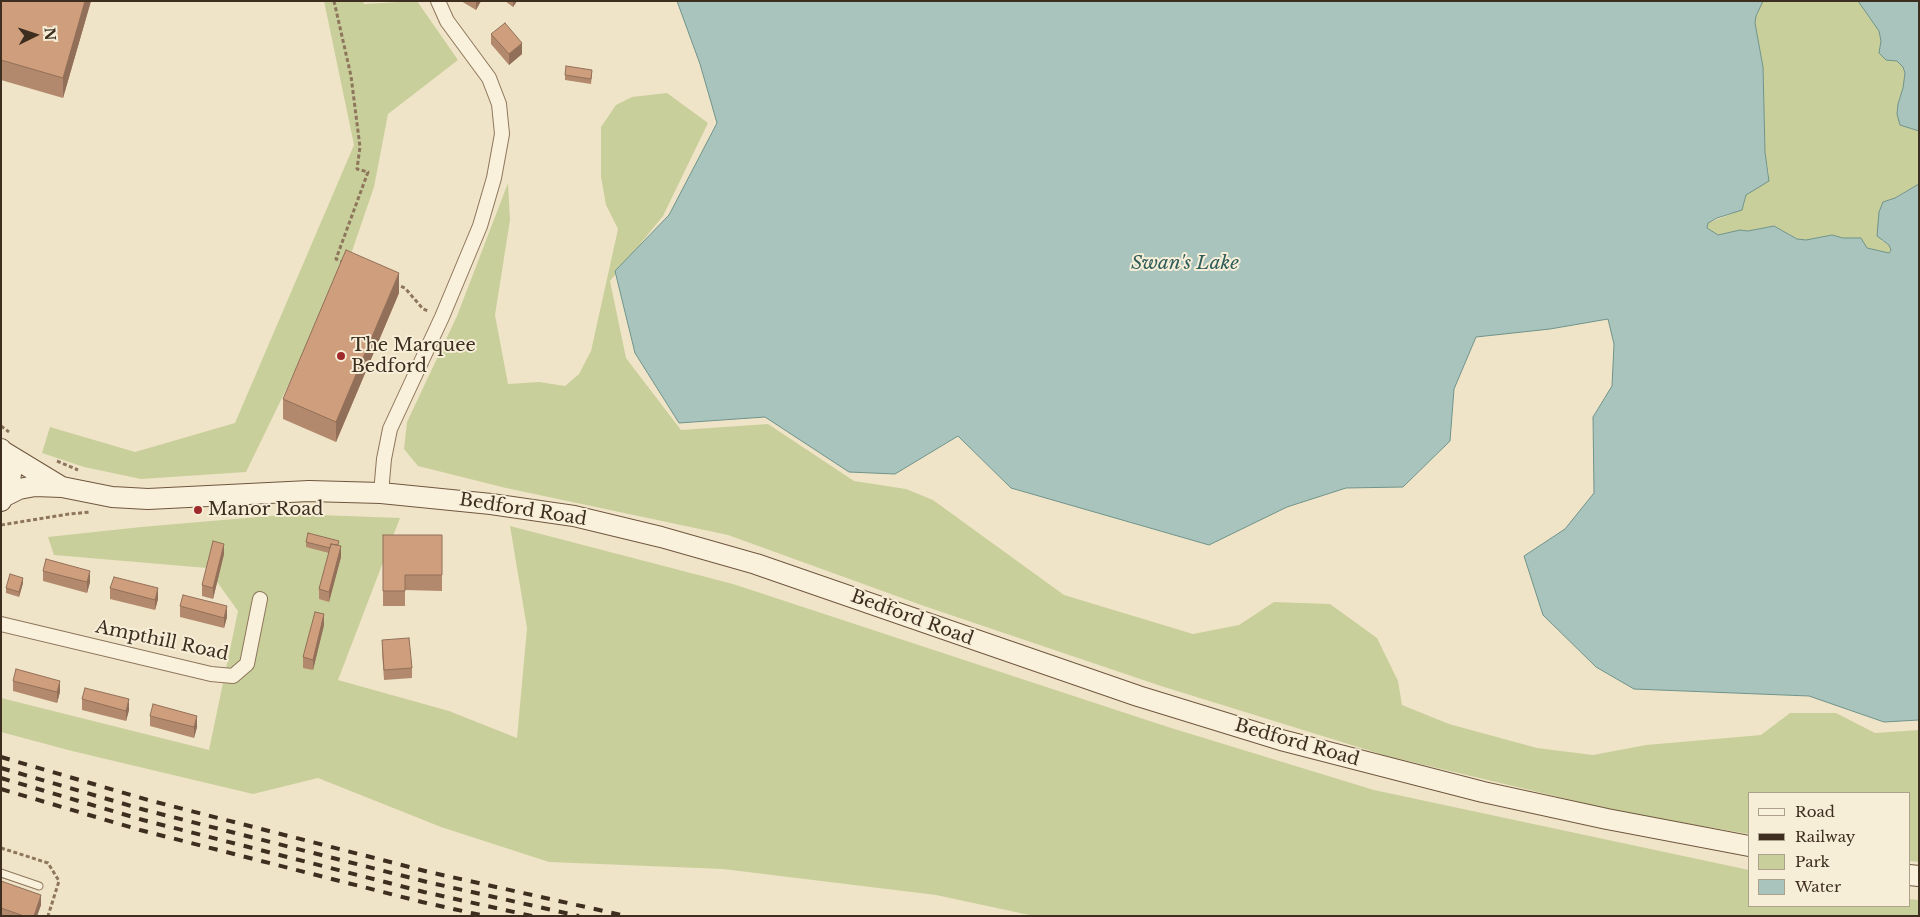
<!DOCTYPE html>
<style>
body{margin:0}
#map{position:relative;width:1920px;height:917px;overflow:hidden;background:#f0e4c8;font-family:"Libre Baskerville",serif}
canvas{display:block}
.frame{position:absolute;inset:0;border:2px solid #3d2e20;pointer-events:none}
.legend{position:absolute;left:1748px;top:792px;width:162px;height:115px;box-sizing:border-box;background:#f7eed8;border:1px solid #ada18e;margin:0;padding:6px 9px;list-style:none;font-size:15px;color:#3d2e20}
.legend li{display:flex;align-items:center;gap:10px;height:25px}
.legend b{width:25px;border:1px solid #ada18e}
.north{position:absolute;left:10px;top:10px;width:50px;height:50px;-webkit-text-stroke:4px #f7eed8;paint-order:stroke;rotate:86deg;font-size:14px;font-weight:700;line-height:20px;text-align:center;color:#3d2e20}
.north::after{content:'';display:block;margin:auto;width:18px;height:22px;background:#3d2e20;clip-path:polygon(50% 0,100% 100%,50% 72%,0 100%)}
</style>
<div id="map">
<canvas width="1920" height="917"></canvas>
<div class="frame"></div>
<ul class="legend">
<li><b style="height:6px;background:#faf1dc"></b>Road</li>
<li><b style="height:6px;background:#3d2e20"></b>Railway</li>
<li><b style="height:14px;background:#c9cf9b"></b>Park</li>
<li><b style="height:14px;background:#a9c4bc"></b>Water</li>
</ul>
<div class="north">N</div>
</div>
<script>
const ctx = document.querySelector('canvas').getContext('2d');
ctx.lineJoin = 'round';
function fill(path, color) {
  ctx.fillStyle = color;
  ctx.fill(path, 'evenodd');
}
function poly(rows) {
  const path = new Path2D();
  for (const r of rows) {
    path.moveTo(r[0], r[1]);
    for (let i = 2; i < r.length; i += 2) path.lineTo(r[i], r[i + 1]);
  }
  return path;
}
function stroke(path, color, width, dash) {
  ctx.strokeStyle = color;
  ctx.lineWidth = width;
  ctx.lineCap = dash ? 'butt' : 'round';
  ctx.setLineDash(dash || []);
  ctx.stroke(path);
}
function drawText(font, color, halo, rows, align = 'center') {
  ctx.font = font + ' "Libre Baskerville",serif';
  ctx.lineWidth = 4;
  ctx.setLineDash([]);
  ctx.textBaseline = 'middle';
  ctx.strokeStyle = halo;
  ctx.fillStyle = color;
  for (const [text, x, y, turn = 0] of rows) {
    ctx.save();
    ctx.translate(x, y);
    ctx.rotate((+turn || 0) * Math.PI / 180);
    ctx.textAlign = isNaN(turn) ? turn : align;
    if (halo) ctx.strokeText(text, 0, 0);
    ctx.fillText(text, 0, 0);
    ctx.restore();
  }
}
fill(poly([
 [324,1,363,1,364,4,417,1,458,60,388,114,374,187,349,260,246,472,141,479,84,467,42,453,50,427,135,452,235,423,354,145],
 [1763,1,1858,1,1879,31,1886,60,1897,61,1903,66,1905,73,1903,88,1898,104,1897,114,1911,129,1919,131,1919,184,1895,198,1883,202,1881,240,1889,245,1891,250,1889,253,1867,248,1861,238,1843,238,1832,235,1806,240,1797,239,1774,226,1748,231,1740,230,1718,235,1706,227,1708,223,1731,214,1744,205,1746,195,1769,175,1765,152,1763,67,1755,23,1756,16],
 [667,93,708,123,663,216,610,281,626,358,681,430,768,424,854,481,906,489,933,500,1064,595,1193,634,1239,625,1274,602,1330,604,1377,638,1398,681,1402,705,1449,724,1537,748,1593,755,1646,745,1761,735,1790,713,1836,713,1875,733,1919,730,1919,862,1909,861,1909,793,1749,793,1749,834,1630,814,1387,756,1161,686,924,606,728,535,506,488,418,466,404,449,407,422,457,316,508,183,510,220,495,315,508,384,539,382,565,386,579,374,591,351,618,229,606,205,601,177,601,127,616,105,632,97],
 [293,514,400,518,338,680,449,711,517,738,527,628,510,526,733,584,1168,727,1374,790,1749,870,1749,906,1909,906,1909,899,1919,900,1919,916,1034,916,936,895,723,869,549,862,441,827,318,778,253,794,72,751,1,732,1,698,209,750,238,611,207,568,54,555,48,537,141,527]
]), '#c9cf9b');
const water = poly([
 [677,1,1763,1,1756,16,1755,23,1763,67,1765,152,1769,181,1746,195,1742,210,1717,218,1708,223,1707,228,1718,235,1740,230,1748,231,1774,226,1797,239,1806,240,1832,235,1843,238,1861,238,1867,248,1889,253,1891,250,1889,245,1877,236,1879,212,1883,202,1895,198,1919,184,1919,720,1884,722,1809,696,1634,689,1596,667,1543,615,1524,556,1565,529,1594,493,1593,417,1612,386,1614,344,1608,319,1550,329,1476,337,1454,389,1450,441,1403,487,1346,488,1287,507,1209,545,1011,488,958,436,895,474,849,472,765,417,679,423,635,353,615,271,669,215,717,123,700,64,677,1],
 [1858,1,1919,1,1919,131,1900,125,1897,114,1898,104,1903,88,1905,73,1903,67,1897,61,1886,60,1879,53,1881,41,1879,31,1858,1]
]);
fill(water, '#a9c4bc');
stroke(water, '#6f938a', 1);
const lane = poly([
 [1,873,39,886]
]);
const street = poly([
 [381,493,384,459,390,429,442,317,480,226,494,178,502,134,499,104,489,78,447,21,438,1],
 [1,624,211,674,233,676,247,664,260,599]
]);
const secondary = poly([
 [1,449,9,463,11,474,9,486,1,501],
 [4,452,60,486],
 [5,496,19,489,35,486,62,487,112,497,148,499,309,491,381,493,491,504,574,516,661,537,756,564,1138,696,1281,740,1483,792,1607,819,1749,846],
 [1909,875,1919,876]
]);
stroke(lane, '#8d765c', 9);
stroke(street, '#8d765c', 16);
stroke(secondary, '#6f573f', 22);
stroke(poly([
 [334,1,351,76,360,147,357,169,368,172,336,259,343,262],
 [395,284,405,288,423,309,428,311],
 [1,426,9,432],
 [57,461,78,470],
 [1,525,69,514,90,512],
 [1,848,48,863,59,881,48,916]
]), '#8d765c', 3, [4, 2.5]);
stroke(lane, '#faf1dc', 7);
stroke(street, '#faf1dc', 14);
stroke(secondary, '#faf1dc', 20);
stroke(poly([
 [1,757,148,800,429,872,626,916],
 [1,768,145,810,427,882,579,916],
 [1,778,143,820,424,892,532,916],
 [1,789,140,830,422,902,485,916]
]), '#3d2e20', 4, [9, 9]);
fill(poly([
 [1,1,91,1,63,98,1,80],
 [461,1,481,1,476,10],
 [505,1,517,1,513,7],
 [491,34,522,54,509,65,491,44],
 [565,75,592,75,591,84,565,80],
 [399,293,336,442,283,419,283,399],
 [383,535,442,535,442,591,405,590,405,606,383,606],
 [306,542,339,546,341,557,329,602,319,599,319,589,329,553,306,547],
 [224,554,213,599,202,596,202,585],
 [43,571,90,582,87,593,43,581],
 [23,583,19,597,6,593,6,588],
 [110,588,158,599,155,610,110,599],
 [180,606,227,617,224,628,180,617],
 [324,625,313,670,303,668,303,657],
 [382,640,412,668,412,678,384,680,382,651],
 [13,681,60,692,57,703,13,691],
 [82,699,129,710,126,721,82,710],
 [150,716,197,727,194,738,150,726],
 [1,881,41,905,37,916,1,916]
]), '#b2896c');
fill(poly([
 [85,1,91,1,63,98,63,78],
 [476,1,481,1,476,10],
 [514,1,517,1,513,7,513,2],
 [522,43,522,54,509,65,509,54],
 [399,273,399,293,336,442,336,422],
 [224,544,224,554,213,599,213,588],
 [341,546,341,557,329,602,329,592],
 [90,571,90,582,87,593,87,582],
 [23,578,23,583,19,597,19,592],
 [158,588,158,599,155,610,155,600],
 [227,606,227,617,224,628,224,618],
 [324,614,324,625,313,670,313,660],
 [60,681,60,692,57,703,57,692],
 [129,699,129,710,126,721,126,711],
 [197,716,197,727,194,738,194,727],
 [41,895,41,905,37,916,34,916]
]), '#916f58');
const building = poly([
 [1,1,85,1,63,78,1,60,1,1],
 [505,23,522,43,509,54,491,34,505,23],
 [566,66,592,70,591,79,565,75,566,66],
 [346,250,399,273,336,422,283,399,346,250],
 [308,533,339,541,338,545,331,544,330,548,306,542,308,533],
 [383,535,442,535,442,575,405,575,405,591,383,591,383,535],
 [213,541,224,544,213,588,202,585,213,541],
 [331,544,341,546,329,592,319,589,331,544],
 [46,559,90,571,87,582,43,571,46,559],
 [10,574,23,578,19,592,6,588,10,574],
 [114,577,158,588,155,600,110,588,114,577],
 [183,595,227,606,224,618,180,606,183,595],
 [315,612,324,614,313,660,303,657,315,612],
 [409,638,412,668,384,670,382,640,409,638],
 [16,669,60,681,57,692,13,681,16,669],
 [85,688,129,699,126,711,82,699,85,688],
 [153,704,197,716,194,727,150,716,153,704],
 [1,881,41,895,34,916,24,916,1,908,1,881]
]);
fill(building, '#cf9f7d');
stroke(building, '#916f58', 1);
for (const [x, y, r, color] of [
 [341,356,5,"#9e2a2b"],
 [198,510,5,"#9e2a2b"]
]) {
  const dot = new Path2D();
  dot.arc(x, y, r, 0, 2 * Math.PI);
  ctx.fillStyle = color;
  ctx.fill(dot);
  stroke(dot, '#f7eed8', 2);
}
drawText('18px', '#3d2e20', '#f7eed8', [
 ["The Marquee",351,346],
 ["Bedford",351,367],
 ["Manor Road",208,510]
], 'left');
drawText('18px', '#3d2e20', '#f7eed8', [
 ["Bedford Road",523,510,9],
 ["Bedford Road",912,618,20],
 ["Ampthill Road",162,641,12],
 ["Bedford Road",1297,743,16]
]);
drawText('italic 19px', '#2f5d5a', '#f7eed8', [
 ["Swan's Lake",1185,264]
]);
</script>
